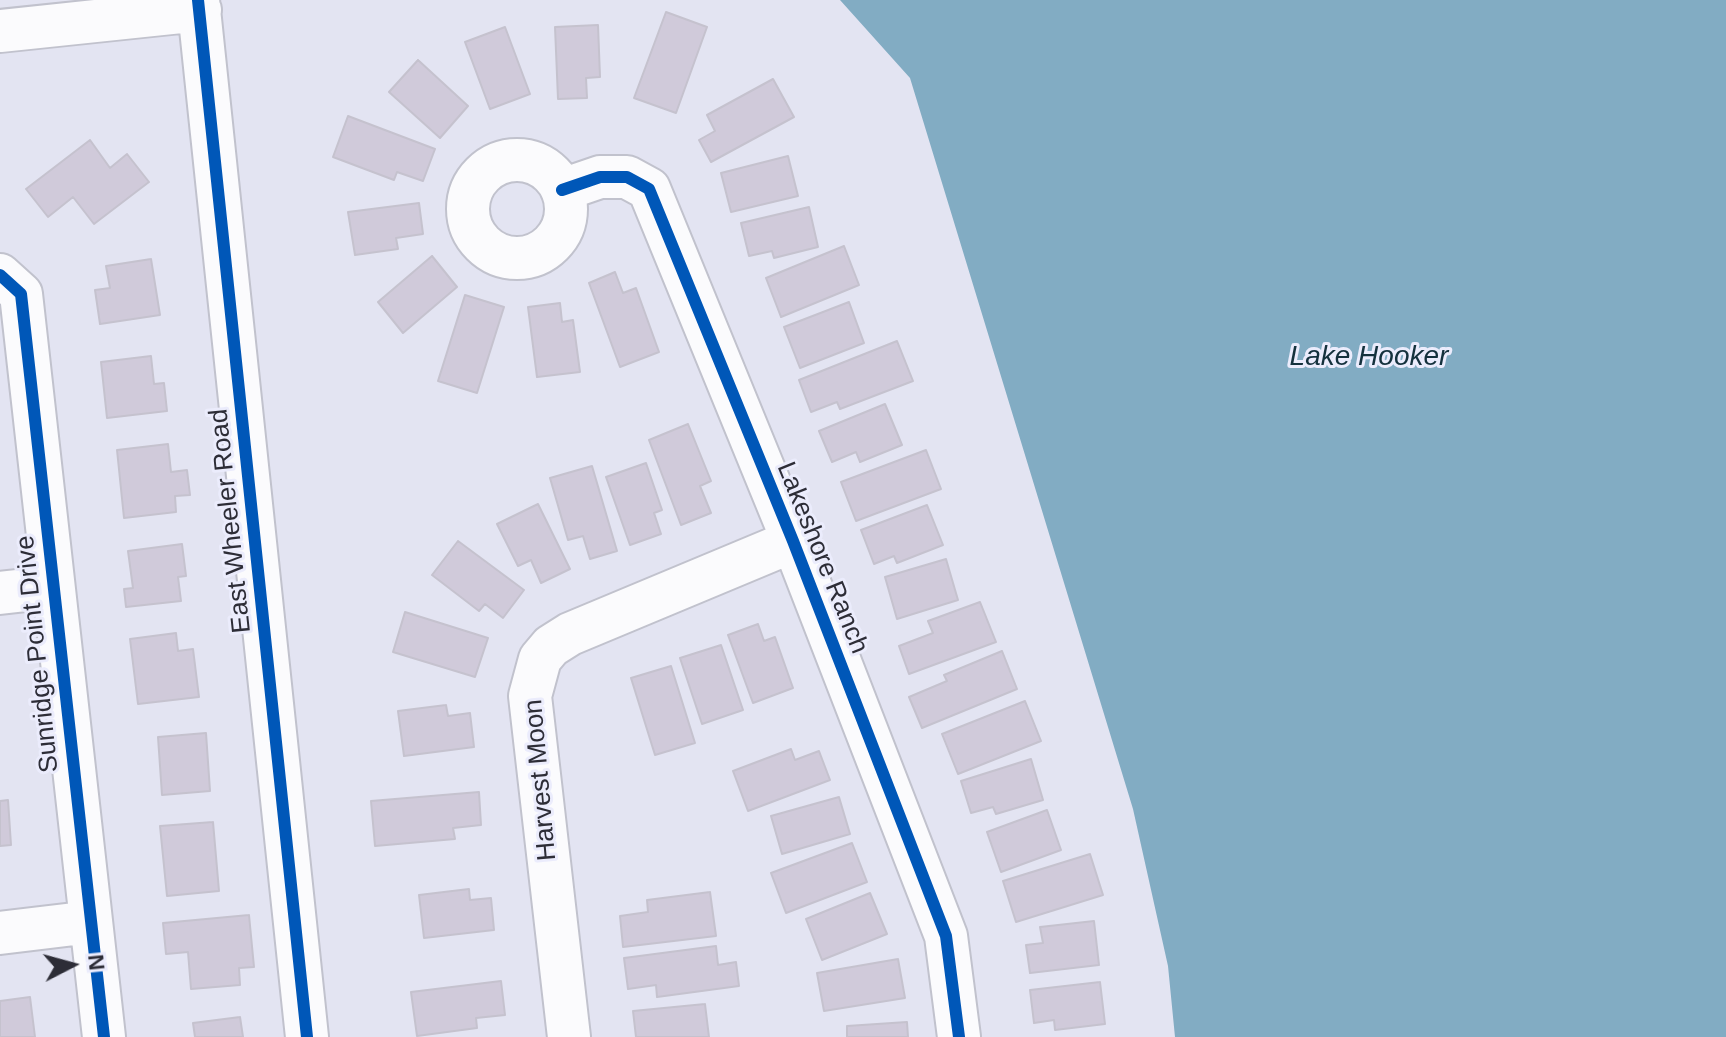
<!DOCTYPE html>
<style>
body{margin:0}
#map{position:relative;width:1726px;height:1037px;overflow:hidden;background:#e3e4f2;font-family:Arial,sans-serif}
canvas{display:block}
.north{position:absolute;left:32px;top:925px;width:80px;height:80px;-webkit-text-stroke:6px #ebecfc;paint-order:stroke;rotate:84deg;font-size:22px;font-weight:700;line-height:32px;text-align:center;color:#2d2d37}
.north::after{content:'';display:block;margin:auto;width:28px;height:36px;background:#2d2d37;clip-path:polygon(50% 0,100% 100%,50% 72%,0 100%)}
</style>
<div id="map">
<canvas width="1726" height="1037"></canvas>
<div class="north">N</div>
</div>
<script>
const ctx = document.querySelector('canvas').getContext('2d');
ctx.lineJoin = 'round';
function fill(path, color) {
  ctx.fillStyle = color;
  ctx.fill(path, 'evenodd');
}
function poly(rows) {
  const path = new Path2D();
  for (const r of rows) {
    if (r.length === 3) {
      path.moveTo(r[0] + r[2], r[1]);
      path.arc(r[0], r[1], r[2], 0, 2 * Math.PI);
      continue;
    }
    path.moveTo(r[0], r[1]);
    for (let i = 2; i < r.length; i += 2) path.lineTo(r[i], r[i + 1]);
  }
  return path;
}
function stroke(path, color, width, dash) {
  ctx.strokeStyle = color;
  ctx.lineWidth = width;
  ctx.lineCap = dash ? 'butt' : 'round';
  ctx.setLineDash(dash || []);
  ctx.stroke(path);
}
function drawText(font, color, halo, rows, align = 'center') {
  ctx.font = font + ' Arial,sans-serif';
  ctx.lineWidth = 6;
  ctx.setLineDash([]);
  ctx.textBaseline = 'middle';
  ctx.strokeStyle = halo;
  ctx.fillStyle = color;
  for (const [text, x, y, turn = 0] of rows) {
    ctx.save();
    ctx.translate(x, y);
    ctx.rotate((+turn || 0) * Math.PI / 180);
    ctx.textAlign = isNaN(turn) ? turn : align;
    if (halo) ctx.strokeText(text, 0, 0);
    ctx.fillText(text, 0, 0);
    ctx.restore();
  }
}
fill(poly([
 [840,0,1726,0,1726,1037,1175,1037,1168,966,1133,809,910,78]
]), '#82acc3');
const building = poly([
 [666,12,707,27,676,113,634,98,666,12],
 [598,25,600,77,586,78,587,98,558,99,555,27,598,25],
 [505,27,530,94,490,109,465,42,505,27],
 [418,60,468,106,440,138,389,92,418,60],
 [773,79,794,117,711,162,699,140,715,131,707,115,773,79],
 [348,116,435,149,423,181,397,172,394,180,333,157,348,116],
 [90,140,110,168,127,154,149,182,94,224,73,197,48,217,26,189,90,140],
 [788,156,798,196,731,212,721,173,788,156],
 [419,203,423,234,396,238,398,249,355,255,348,212,419,203],
 [809,207,818,247,774,258,772,251,749,256,741,223,809,207],
 [844,246,859,285,781,317,766,278,844,246],
 [432,256,457,287,403,333,378,302,432,256],
 [151,259,160,315,100,324,95,290,110,288,106,266,151,259],
 [615,272,623,293,636,288,659,352,620,367,589,283,615,272],
 [465,295,504,307,477,393,438,381,465,295],
 [849,302,864,343,800,368,784,327,849,302],
 [560,303,562,322,573,320,580,372,537,377,528,307,560,303],
 [897,341,913,381,840,409,837,402,811,412,799,380,897,341],
 [151,356,154,384,164,383,167,411,107,418,101,362,151,356],
 [885,404,902,445,860,462,856,452,832,462,819,431,885,404],
 [688,424,711,481,700,486,711,513,681,525,649,440,688,424],
 [168,444,171,472,187,470,190,495,175,496,176,512,124,518,117,450,168,444],
 [926,450,941,489,856,521,841,482,926,450],
 [646,463,662,510,654,513,661,534,630,545,606,477,646,463],
 [592,466,617,551,590,559,583,536,568,540,550,478,592,466],
 [538,504,570,569,541,583,531,560,518,566,497,524,538,504],
 [927,505,943,545,897,563,894,556,874,564,861,530,927,505],
 [458,541,524,590,503,618,485,604,479,611,432,575,458,541],
 [182,544,186,576,178,577,181,601,126,607,124,589,133,588,128,551,182,544],
 [946,559,958,600,897,619,885,577,946,559],
 [980,602,996,642,909,674,899,646,933,633,928,621,980,602],
 [405,612,488,638,475,677,393,652,405,612],
 [758,624,764,641,775,637,793,688,753,703,728,635,758,624],
 [176,633,178,651,193,649,199,697,138,704,130,639,176,633],
 [721,645,743,710,702,724,680,658,721,645],
 [1002,651,1017,689,922,728,909,697,947,681,944,675,1002,651],
 [671,666,695,743,655,755,631,678,671,666],
 [1025,701,1041,741,958,774,942,734,1025,701],
 [446,705,448,716,470,713,474,747,404,756,398,711,446,705],
 [206,733,210,791,162,795,158,737,206,733],
 [791,749,795,760,819,751,830,780,748,811,733,771,791,749],
 [1031,759,1043,800,996,814,993,807,971,813,961,781,1031,759],
 [479,792,481,825,453,828,455,839,375,846,371,801,479,792],
 [839,797,850,834,782,854,771,816,839,797],
 [8,800,11,845,0,846,0,801,8,800],
 [1047,810,1061,850,1001,872,987,832,1047,810],
 [213,822,219,891,167,896,160,826,213,822],
 [852,843,867,882,786,913,771,873,852,843],
 [1090,854,1103,895,1016,922,1003,881,1090,854],
 [469,889,470,900,491,898,494,930,424,938,419,895,469,889],
 [710,892,716,936,623,947,620,916,648,912,647,900,710,892],
 [870,893,887,934,822,960,806,919,870,893],
 [249,915,254,967,239,968,240,985,191,989,188,952,166,954,163,923,249,915],
 [1094,921,1099,965,1030,973,1026,945,1043,943,1040,927,1094,921],
 [716,946,718,965,736,962,739,986,657,997,656,985,628,989,624,958,716,946],
 [898,959,905,998,824,1011,817,973,898,959],
 [501,981,505,1015,476,1018,477,1028,417,1036,411,992,501,981],
 [1100,982,1105,1024,1055,1030,1054,1020,1034,1023,1030,990,1100,982],
 [30,997,35,1037,0,1037,0,1001,30,997],
 [705,1004,709,1037,636,1037,633,1011,705,1004],
 [240,1017,243,1037,195,1037,193,1023,240,1017],
 [907,1022,908,1037,847,1037,847,1026,907,1022]
]);
fill(building, '#d0cada');
stroke(building, '#c5c2ce', 2);
const minor = poly([
 [198,0,307,1037],
 [0,31,200,10],
 [517,209,49],
 [562,190,600,177,627,177,649,189,793,541,946,936,959,1037],
 [0,275,21,294,104,1037],
 [0,593,53,587],
 [0,933,91,922],
 [569,1037,530,696,540,659,551,646,570,634,793,541]
]);
stroke(minor, '#c1c2cd', 46);
stroke(minor, '#fbfbfd', 42);
stroke(poly([
 [198,0,307,1037],
 [562,190,600,177,627,177,649,189,793,541,946,936,959,1037],
 [0,275,21,294,104,1037]
]), '#0057b8', 12);
drawText('26px', '#2d2d37', '#ebecfc', [
 ["East Wheeler Road",231,521,-96],
 ["Lakeshore Ranch",822,558,68],
 ["Sunridge Point Drive",38,654,-96],
 ["Harvest Moon",541,780,-95]
]);
drawText('italic 28px', '#14313d', '#ebecfc', [
 ["Lake Hooker",1369,357]
]);
</script>
